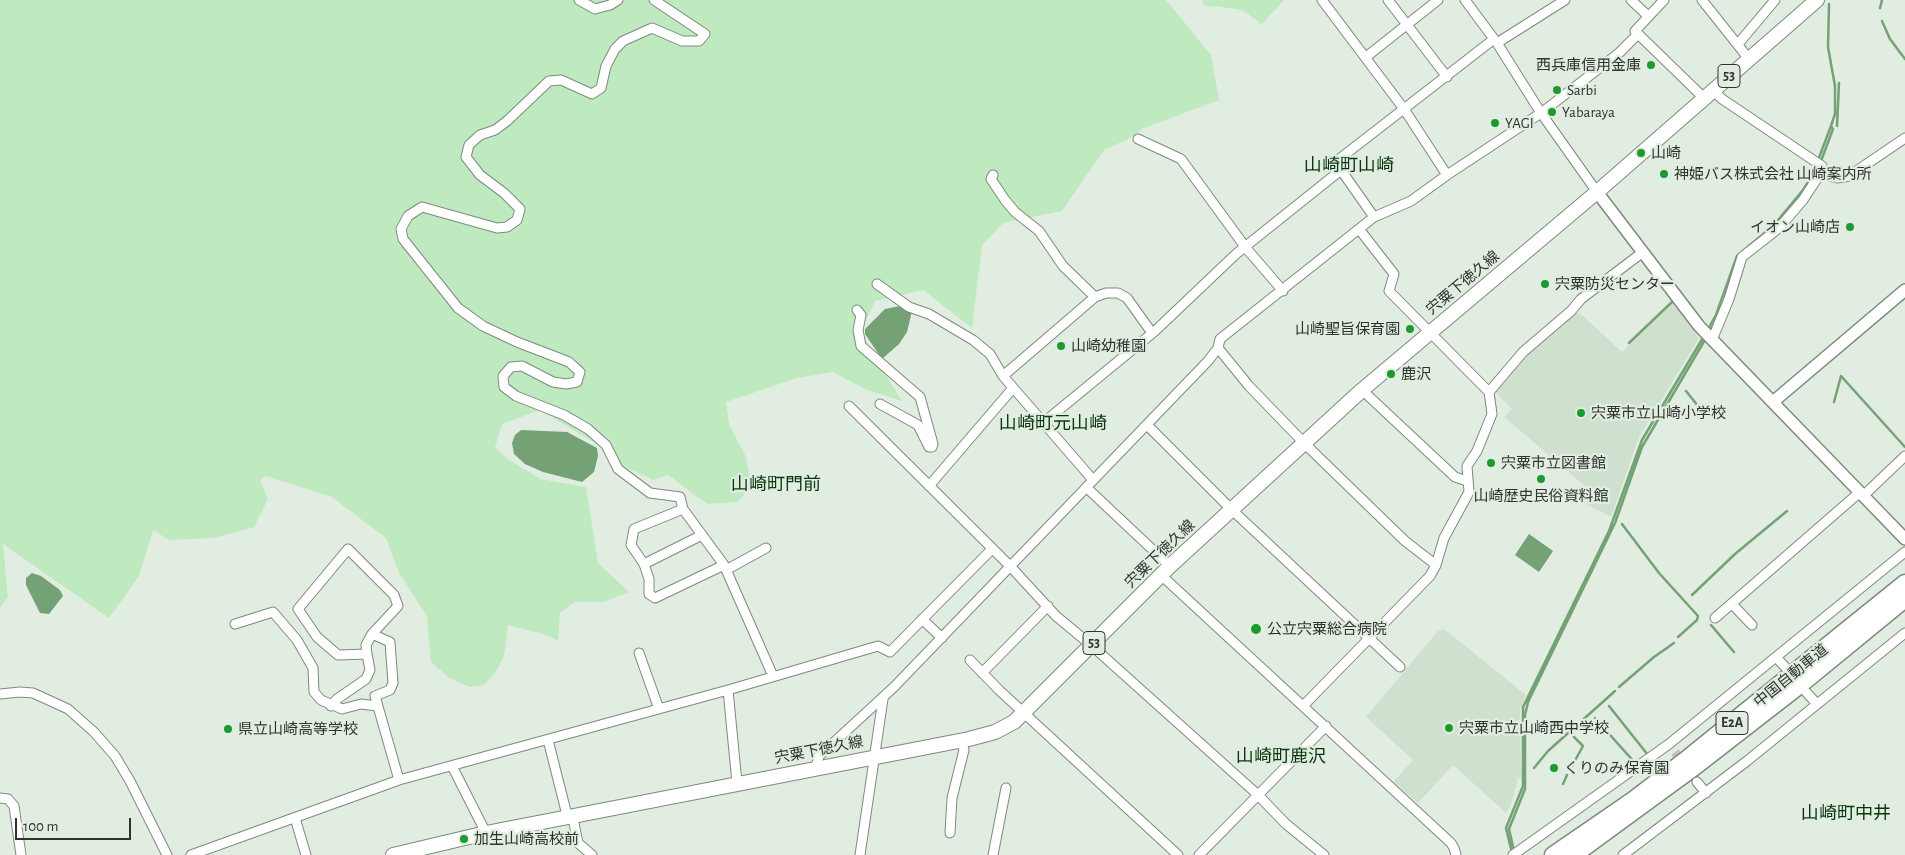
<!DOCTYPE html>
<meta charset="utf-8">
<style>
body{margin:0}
#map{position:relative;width:1905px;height:855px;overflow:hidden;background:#e1ede0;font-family:"Alegreya Sans",sans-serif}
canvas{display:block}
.scale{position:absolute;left:15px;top:818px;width:116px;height:22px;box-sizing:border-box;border:2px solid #2f332e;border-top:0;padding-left:6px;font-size:15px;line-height:18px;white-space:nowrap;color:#2f332e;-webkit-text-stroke:4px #e1ede0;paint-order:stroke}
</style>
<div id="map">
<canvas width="1905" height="855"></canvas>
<div class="scale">100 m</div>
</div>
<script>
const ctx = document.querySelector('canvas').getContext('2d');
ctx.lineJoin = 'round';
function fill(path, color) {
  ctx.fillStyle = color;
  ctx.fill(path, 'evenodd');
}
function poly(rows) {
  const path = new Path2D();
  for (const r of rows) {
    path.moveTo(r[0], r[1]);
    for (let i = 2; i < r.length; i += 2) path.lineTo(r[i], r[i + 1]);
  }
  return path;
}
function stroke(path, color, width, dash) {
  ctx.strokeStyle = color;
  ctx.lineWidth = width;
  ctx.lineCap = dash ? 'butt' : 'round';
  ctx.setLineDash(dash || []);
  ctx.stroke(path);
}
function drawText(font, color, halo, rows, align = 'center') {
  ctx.font = font + ' "Alegreya Sans","Noto Sans JP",sans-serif';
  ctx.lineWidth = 4.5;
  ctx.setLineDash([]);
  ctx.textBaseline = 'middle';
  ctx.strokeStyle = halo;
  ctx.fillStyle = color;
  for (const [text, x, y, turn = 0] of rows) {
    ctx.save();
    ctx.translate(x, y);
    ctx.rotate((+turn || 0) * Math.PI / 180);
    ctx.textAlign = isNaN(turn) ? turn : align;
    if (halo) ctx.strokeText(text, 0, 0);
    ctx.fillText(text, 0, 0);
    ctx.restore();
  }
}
fill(poly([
 [1673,303,1699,338,1639,437,1611,517,1586,504,1592,492,1504,417,1512,409,1494,391,1531,350,1577,313,1581,314,1622,352],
 [1444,629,1526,695,1520,709,1521,778,1518,779,1511,805,1506,813,1453,765,1418,803,1393,782,1413,760,1366,717,1438,631]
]), '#cfe1ce');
fill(poly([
 [0,0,1166,0,1211,55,1219,100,1144,128,1128,139,1104,150,1062,211,1003,223,982,245,972,328,923,290,875,301,860,333,902,401,867,390,833,372,797,378,726,402,729,424,746,457,751,487,737,502,707,504,668,475,653,480,612,461,611,449,590,440,540,410,502,424,495,447,507,459,541,479,586,487,598,563,629,592,604,602,575,602,560,613,558,641,543,634,508,625,504,656,495,673,484,685,470,687,449,678,431,662,427,616,399,573,386,538,332,497,266,476,260,480,268,499,254,527,214,538,169,540,153,530,139,576,109,618,3,544,8,597,0,608],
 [1203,0,1284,0,1262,24,1242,10,1216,6,1209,7,1203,4]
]), '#bfe9bf');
fill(poly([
 [900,306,912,311,907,332,899,344,882,359,865,334,865,329,885,309],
 [521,430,567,432,597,448,598,456,594,472,582,482,543,472,525,464,514,454,512,443,515,435],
 [1529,534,1553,551,1539,572,1515,555],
 [32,573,41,576,60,590,63,596,49,614,40,613,26,585,26,578]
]), '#74a274');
stroke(poly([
 [1880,8,1882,0],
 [1882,21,1890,39,1905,59],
 [1837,126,1839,83],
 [1821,161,1833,129,1831,126],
 [1707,331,1716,315,1737,256,1774,225,1803,190,1812,176,1831,126,1835,114,1835,86,1828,47,1829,4],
 [1710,331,1716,321],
 [1629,343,1672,302],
 [1686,391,1706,416],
 [1834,402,1841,376,1905,447],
 [1622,524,1659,573,1698,616,1697,620,1678,637],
 [1692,595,1735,554,1787,511],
 [1711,625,1734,652],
 [1619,687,1654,657,1674,643],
 [1609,706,1648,755],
 [1595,718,1636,764],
 [1572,766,1583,746,1574,737],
 [1534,768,1548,751,1615,691],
 [1563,784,1567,775],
 [1514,851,1509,829,1525,789,1525,715,1528,702,1615,523,1642,447,1706,338],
 [1512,853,1506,828,1523,786,1523,707,1609,531,1642,440,1704,336]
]), '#74a274', 2.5);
stroke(poly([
 [1675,752,1697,782]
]), '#bdc8bc', 9, [9, 4.5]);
const minor = poly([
 [579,0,595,9,610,5,618,0],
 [654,0,705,34,699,41,682,41,652,28,623,41,615,49,606,66,601,88,592,94,561,80,549,81,507,121,495,130,480,135,469,145,466,157,480,175,504,193,520,209,517,220,507,227,497,228,422,207,408,216,401,229,403,239,458,308,483,326,517,342,569,362,580,372,577,382,566,384,553,382,522,366,511,367,503,376,504,387,516,396,564,415,588,429,606,445,618,469,650,493,680,497,683,509,724,565,773,676],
 [1322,0,1404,109,1447,175],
 [1388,0,1447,77],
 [1465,0,1497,43,1541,113,1597,192],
 [1631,0,1648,16],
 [1664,0,1635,31,1704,98],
 [1702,0,1749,59],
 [1497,43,1565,0],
 [1738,44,1775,0],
 [1366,57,1438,0],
 [1713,90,1722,99,1822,166,1820,174],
 [1138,139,1181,159,1246,248,1283,291],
 [1341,170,1374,217],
 [993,175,991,179,1005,200,1015,212,1039,231,1063,266,1095,297],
 [877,284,909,307,929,314,973,340,990,354,1003,376,1093,480],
 [857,310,861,315,858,330,861,346,920,397,933,444,932,447,929,447,918,425,880,404],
 [1712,340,1729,299,1742,257,1779,228,1803,200,1820,174,1837,178,1849,176,1905,138],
 [1218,348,1249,386,1305,444,1405,541,1436,565],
 [1003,376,1095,297,1106,293,1118,293,1127,298,1152,333],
 [1362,390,1455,477,1467,481],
 [1489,392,1523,352,1571,311,1581,299,1643,252],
 [849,406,1010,566,1056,616,1091,645,1257,794,1286,824,1324,855],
 [1043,423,1155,331,1236,254,1341,170,1338,160,1494,39],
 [1147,425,1231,509,1400,667],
 [929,486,1013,388],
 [1087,488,1170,566],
 [1863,496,1905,456],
 [683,509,634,529,631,545,644,564,649,579,649,594,655,598,724,565],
 [348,549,394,595,398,606,372,634,366,645,367,654,338,655,317,637,298,609,348,549],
 [644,564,702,535],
 [726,570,766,548],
 [1161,575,1451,843,1454,848,1456,855],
 [1732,604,1752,625],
 [1715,618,1860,492],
 [922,619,942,638],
 [235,624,273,612,297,640,313,668,314,692,321,700,342,709,361,704,377,706],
 [372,634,390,642,393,683,390,690,375,696,399,780],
 [639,653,659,709],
 [1776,657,1787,669],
 [970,660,999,690,1178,855],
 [982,673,1048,606],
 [728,690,737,783],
 [1806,692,1817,704],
 [0,694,20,692,33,693,68,709,94,732,115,756,130,781,167,855],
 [331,706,337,699,366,679,370,670,367,654],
 [1303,706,1430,576,1436,565,1444,538,1469,492,1467,466,1477,451,1492,414,1489,392,1389,291,1394,274,1359,229],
 [548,740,568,819],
 [452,766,486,833],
 [816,767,819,756,894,687,1208,361,1218,348,1220,339,1374,217,1411,201,1447,175,1541,113,1619,53,1638,34],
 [1697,782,1706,793],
 [0,798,8,799,14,806,21,855],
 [295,818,306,855],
 [573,818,578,843,592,855],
 [950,833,952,798,964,750,961,741],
 [191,855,399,780,728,690,878,646,890,652,992,549],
 [860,855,883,699],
 [993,855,1006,788],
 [1199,855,1326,726],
 [1513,855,1669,744,1905,552],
 [1623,855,1747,761,1905,633]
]);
const tertiary = poly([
 [1597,192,1699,326,1905,539],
 [1774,401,1905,290]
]);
const primary = poly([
 [393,855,486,833,969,739,995,732,1014,722,1170,566,1362,390,1597,192,1817,0]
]);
const motorway = poly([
 [1553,855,1633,800,1688,758,1905,583],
 [1574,855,1697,765,1800,685,1905,599]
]);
stroke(minor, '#7e897e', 11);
stroke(tertiary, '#7e897e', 14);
stroke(primary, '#7e897e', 16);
stroke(motorway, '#7e897e', 19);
stroke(minor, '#fff', 9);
stroke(tertiary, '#fff', 11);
stroke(primary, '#fff', 14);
stroke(motorway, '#fff', 16);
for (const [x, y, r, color] of [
 [1651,65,5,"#1a9a2f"],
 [1557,90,5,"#1a9a2f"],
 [1552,112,5,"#1a9a2f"],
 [1495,123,5,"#1a9a2f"],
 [1641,153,5,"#1a9a2f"],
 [1664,174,5,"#1a9a2f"],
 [1850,227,5,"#1a9a2f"],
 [1545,284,5,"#1a9a2f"],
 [1410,329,5,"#1a9a2f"],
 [1061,346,5,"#1a9a2f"],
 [1391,374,5,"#1a9a2f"],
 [1581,413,5,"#1a9a2f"],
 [1491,463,5,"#1a9a2f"],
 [1541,479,5,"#1a9a2f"],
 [1256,629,6,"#1a9a2f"],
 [1449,728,5,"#1a9a2f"],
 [228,729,5,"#1a9a2f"],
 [1554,768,5,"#1a9a2f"],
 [464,839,5,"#1a9a2f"]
]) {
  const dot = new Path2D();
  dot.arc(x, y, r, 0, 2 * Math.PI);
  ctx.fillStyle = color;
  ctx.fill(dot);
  stroke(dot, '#e1ede0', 2);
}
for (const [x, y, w] of [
 [1729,76,22],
 [1094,643,22],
 [1732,723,32]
]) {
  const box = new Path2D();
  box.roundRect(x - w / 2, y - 11.5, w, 23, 4);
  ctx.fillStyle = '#e1ede0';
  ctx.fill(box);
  stroke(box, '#2f332e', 1);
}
drawText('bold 14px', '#2f332e', null, [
 ["53",1729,76],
 ["53",1094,643],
 ["E2A",1732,723]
]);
drawText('15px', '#2f332e', '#e1ede0', [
 ["西兵庫信用金庫",1641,65,"right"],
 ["Sarbi",1567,90],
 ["Yabaraya",1562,112],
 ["YAGI",1505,123],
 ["山崎",1651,153],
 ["神姫バス株式会社 山崎案内所",1674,174],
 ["イオン山崎店",1840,227,"right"],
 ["宍粟防災センター",1555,284],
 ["山崎聖旨保育園",1400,329,"right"],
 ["山崎幼稚園",1071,346],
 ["鹿沢",1401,374],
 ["宍粟市立山崎小学校",1591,413],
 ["宍粟市立図書館",1501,463],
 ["山崎歴史民俗資料館",1541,496,"center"],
 ["公立宍粟総合病院",1267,629],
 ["宍粟市立山崎西中学校",1459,728],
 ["県立山崎高等学校",238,729],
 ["くりのみ保育園",1564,768],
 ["加生山崎高校前",474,839]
], 'left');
drawText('15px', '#2f332e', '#e1ede0', [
 ["宍粟下徳久線",1463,283,-40],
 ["宍粟下徳久線",1160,554,-44],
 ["中国自動車道",1791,676,-39],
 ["宍粟下徳久線",819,750,-11]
]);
drawText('18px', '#0b3610', '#e1ede0', [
 ["山崎町山崎",1349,166],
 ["山崎町元山崎",1053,424],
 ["山崎町門前",776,485],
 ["山崎町鹿沢",1281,757],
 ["山崎町中井",1846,814]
]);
</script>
